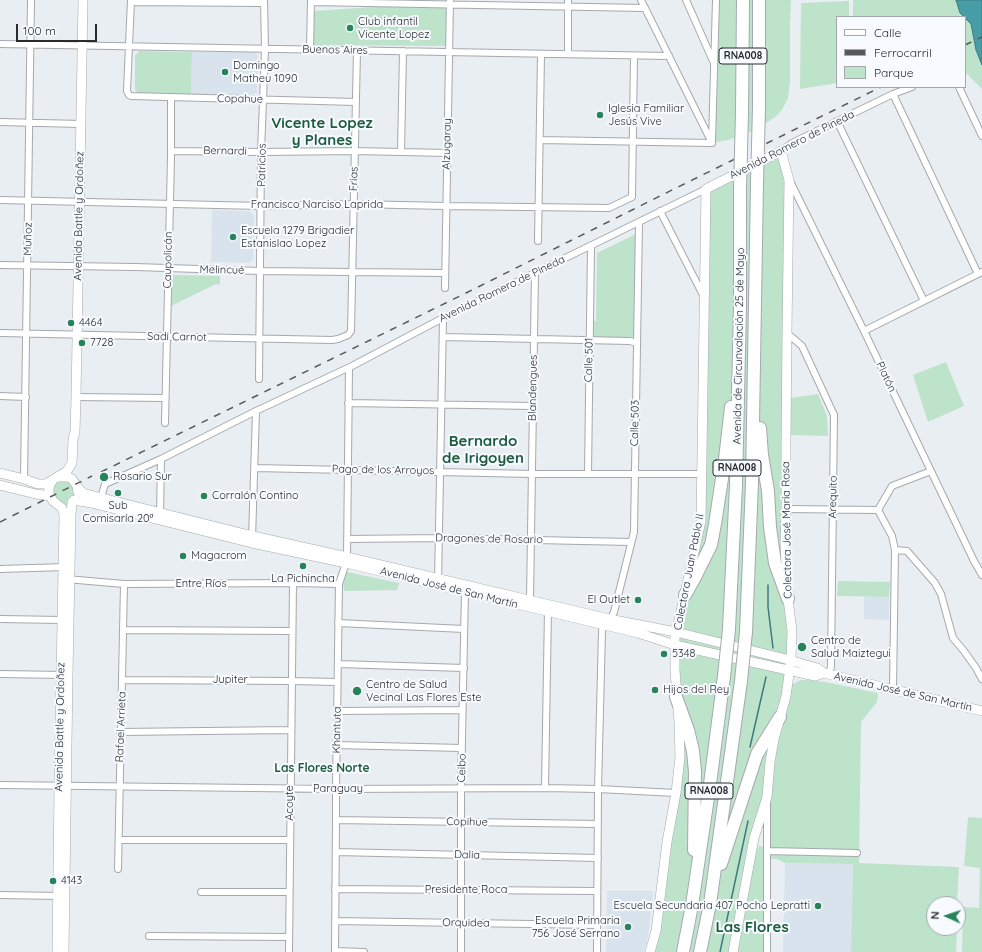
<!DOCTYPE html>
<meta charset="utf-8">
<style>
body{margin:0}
#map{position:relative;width:982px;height:952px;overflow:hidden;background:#e9eef2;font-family:Quicksand,sans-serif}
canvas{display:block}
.legend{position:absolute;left:836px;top:16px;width:130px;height:72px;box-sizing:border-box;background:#f7fbff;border:1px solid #a5a8ab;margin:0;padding:5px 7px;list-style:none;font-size:12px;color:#292b2c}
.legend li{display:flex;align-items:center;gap:8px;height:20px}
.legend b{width:20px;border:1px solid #a5a8ab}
.north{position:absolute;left:926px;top:896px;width:40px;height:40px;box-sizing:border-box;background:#f7fbff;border:1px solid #a5a8ab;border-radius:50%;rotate:273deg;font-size:11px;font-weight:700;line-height:16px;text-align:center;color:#292b2c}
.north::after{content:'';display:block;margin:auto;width:14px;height:18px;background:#26835a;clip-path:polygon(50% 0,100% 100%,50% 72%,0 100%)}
.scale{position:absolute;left:16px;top:24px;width:81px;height:18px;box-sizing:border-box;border:2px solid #292b2c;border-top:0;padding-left:5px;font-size:12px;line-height:14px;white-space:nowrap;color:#292b2c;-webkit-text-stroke:3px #f7fbff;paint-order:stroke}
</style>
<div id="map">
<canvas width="982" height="952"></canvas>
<ul class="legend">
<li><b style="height:5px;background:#fff"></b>Calle</li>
<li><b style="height:5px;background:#575a5b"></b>Ferrocarril</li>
<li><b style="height:11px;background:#bee3cb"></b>Parque</li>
</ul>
<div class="north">N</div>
<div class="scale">100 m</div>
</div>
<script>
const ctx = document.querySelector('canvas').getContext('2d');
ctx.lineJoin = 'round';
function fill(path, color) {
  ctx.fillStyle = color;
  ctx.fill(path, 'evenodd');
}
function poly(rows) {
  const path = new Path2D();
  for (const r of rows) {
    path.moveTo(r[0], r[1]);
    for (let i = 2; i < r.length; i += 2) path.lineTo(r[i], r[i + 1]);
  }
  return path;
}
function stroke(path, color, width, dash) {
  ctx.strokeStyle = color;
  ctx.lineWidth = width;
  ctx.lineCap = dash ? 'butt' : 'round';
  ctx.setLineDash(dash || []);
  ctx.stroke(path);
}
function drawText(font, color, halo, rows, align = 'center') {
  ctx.font = font + ' Quicksand,sans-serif';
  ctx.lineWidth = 4;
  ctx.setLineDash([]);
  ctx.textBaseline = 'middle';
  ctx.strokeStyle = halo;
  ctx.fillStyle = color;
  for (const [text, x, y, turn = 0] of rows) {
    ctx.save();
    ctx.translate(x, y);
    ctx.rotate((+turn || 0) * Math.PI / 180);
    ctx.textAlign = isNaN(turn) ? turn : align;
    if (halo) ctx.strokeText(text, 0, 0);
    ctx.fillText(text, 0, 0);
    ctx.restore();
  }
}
fill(poly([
 [192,52,255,52,258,56,257,93,252,95,191,95],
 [212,210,250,211,254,215,253,259,249,263,211,262],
 [864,597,889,597,889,620,864,619],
 [785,863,853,864,851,952,783,952],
 [607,891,653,891,652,906,648,937,644,952,606,952]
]), '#d9e3ed');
fill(poly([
 [716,0,791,0,790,25,790,81,788,98,782,110,774,118,752,131,728,140,712,143],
 [853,0,956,0,960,13,964,17,853,17],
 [849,1,849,17,837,17,837,83,800,89,801,3],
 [388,6,448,7,446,46,313,45,314,11],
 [965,18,971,24,976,50,982,65,982,89,965,72],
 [139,51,192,52,191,95,139,94,135,90,135,56],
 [781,151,789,180,786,441,791,660,733,952,650,952,676,793,675,645,701,521,706,189],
 [636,234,634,335,632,338,596,337,594,335,594,321,596,321,597,253],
 [172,275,220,276,220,285,216,284,171,306],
 [946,362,964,406,928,422,913,375],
 [818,394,827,416,828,436,790,435,791,398],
 [68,477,78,495,68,505,62,505,57,504,50,484],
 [347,572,399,583,397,590,344,591,343,581],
 [838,581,890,582,889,597,837,596],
 [801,680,807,680,825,682,878,693,877,702,861,722,859,863,959,867,957,904,934,904,934,928,957,928,956,952,851,952,853,864,785,863,777,859,771,859,770,789,772,766,790,691,792,685,796,682],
 [968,817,982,818,982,952,962,952,963,907,979,908,980,868,964,866],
 [759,846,764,847,765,849,765,952,737,952,756,851]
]), '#bee3cb');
const water = poly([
 [956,0,982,0,982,65,976,50,971,24,965,18,965,17,964,17,960,13,956,0]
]);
fill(water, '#479da6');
stroke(water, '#3e7b81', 1);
stroke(poly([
 [768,585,768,607,773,648],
 [750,747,766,677],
 [720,952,748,821]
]), '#3e7b81', 1.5);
const street = poly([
 [131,0,127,91,129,95,131,96,356,102],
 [568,0,568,54],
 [641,0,712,143],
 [686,0,713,61],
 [131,2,264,3],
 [311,2,645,8],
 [0,44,669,56],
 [310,50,311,0],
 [959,87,982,136],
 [893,94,978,274],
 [837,121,924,301],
 [0,122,81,124],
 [540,140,712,143],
 [712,141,716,0],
 [171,151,261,152,355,151,447,153],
 [781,151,792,143,893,94,912,87],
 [401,152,403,51],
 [790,181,864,331,974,561,982,575],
 [0,200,261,206,354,204,446,206,609,208,632,197,634,56],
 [660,211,704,297],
 [538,241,541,54],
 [0,265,135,267,261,271,445,273],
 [445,288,450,0],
 [864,331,982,272],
 [0,333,332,340,338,339,348,335,351,331,357,51],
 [787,333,802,346,834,415,831,666,829,675],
 [443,337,630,341,637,343],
 [259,379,261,152,265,49,264,0],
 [0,396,26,397],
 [76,397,165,398],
 [348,403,533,406],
 [165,423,171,157,171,97],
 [255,468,532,474,702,474],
 [588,474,591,246],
 [24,479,31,0],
 [101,498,105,484,161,459,256,411,352,366,443,318,706,189],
 [786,509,878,510],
 [878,510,892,536,895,550,893,690],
 [878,510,892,486,931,471],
 [160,515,161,459],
 [252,539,256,411],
 [347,539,439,538,631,542],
 [895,550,907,551,935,583,941,594,953,638,964,651,976,668,982,679],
 [0,569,66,567],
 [66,579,124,584,295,583,339,584],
 [438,582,443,318],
 [530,600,535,272],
 [0,619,62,620],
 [338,623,464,629],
 [123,630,292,631],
 [338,664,464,668],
 [0,674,64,675],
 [122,680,292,681,337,682],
 [337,711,462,710],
 [120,732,291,730],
 [336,745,462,748],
 [0,785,336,789,545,788,598,789,676,793],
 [545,788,548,609],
 [767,804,767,952],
 [336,820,598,824],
 [119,840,290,840],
 [767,851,857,853],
 [336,852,598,858],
 [118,869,124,584],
 [335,889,597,891],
 [201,892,289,892],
 [0,895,61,896],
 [335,921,597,925],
 [149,936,289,937],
 [335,951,364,952],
 [289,952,293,583],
 [335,952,336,820,336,789,339,584,346,563,347,557,349,368],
 [461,952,461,788,465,590],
 [597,952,598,789,602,631,604,623,611,618,614,612,634,532,639,222]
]);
const secondary = poly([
 [0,473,24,479,38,484,46,484,67,471,72,463,73,439,75,432,76,397,83,0],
 [59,477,68,477,72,479,77,486,78,492],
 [53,480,50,484,49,489,49,494,53,501,62,508,64,515,59,786,57,952],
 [0,485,36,494,50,496],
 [78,488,83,493,94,496,253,536,347,557,609,619,676,632,782,658,817,668,824,673,982,711],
 [74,500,91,503,252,543,346,563,638,633,675,645,815,676,824,673],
 [64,952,68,675,71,516,72,502],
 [650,952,656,931,667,842,676,793,680,757,679,722,675,670,675,638,701,521,706,189,781,151,789,180,787,333,786,441,786,509,785,545,788,599,792,631,791,660,786,696,774,739,770,762,767,797,754,838,733,952]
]);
const highway = poly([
 [759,108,759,0],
 [742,113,743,0],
 [760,428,762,455,768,491,770,527,775,563,788,599],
 [685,595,694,579,711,545,715,524,725,459,731,407],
 [729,629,736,485,740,306,740,189],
 [746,632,752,483,757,183],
 [676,697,688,730,693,751,695,772,694,850],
 [721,864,757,754,780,717],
 [683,952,692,905,710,784,724,676],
 [700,952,710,904,741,681]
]);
stroke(street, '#a5a9ae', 8);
stroke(secondary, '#a5a9ae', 10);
stroke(highway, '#a5a9ae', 14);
stroke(street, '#fff', 6);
stroke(secondary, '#fff', 9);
stroke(highway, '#fff', 12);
stroke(poly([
 [965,45,982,37],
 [101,472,462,295,676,188,881,87],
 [0,522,92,476]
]), '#575a5b', 1.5, [7, 7]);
const highwayBridge = poly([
 [757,183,759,108],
 [740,189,742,113],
 [724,676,729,629],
 [741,681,746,632]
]);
stroke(highwayBridge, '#a5a9ae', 14, []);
stroke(highwayBridge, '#fff', 12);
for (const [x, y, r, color] of [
 [350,28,4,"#26835a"],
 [225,72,4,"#26835a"],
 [600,115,4,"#26835a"],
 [233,237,4,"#26835a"],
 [71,323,4,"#26835a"],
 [82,343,4,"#26835a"],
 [104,477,5,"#26835a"],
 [118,493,4,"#26835a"],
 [204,496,4,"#26835a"],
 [183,556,4,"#26835a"],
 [303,566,4,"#26835a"],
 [638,600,4,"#26835a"],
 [802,647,5,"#26835a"],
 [664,654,4,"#26835a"],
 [655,690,4,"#26835a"],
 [357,691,5,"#26835a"],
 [53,881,4,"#26835a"],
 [818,906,4,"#26835a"],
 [628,927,4,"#26835a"]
]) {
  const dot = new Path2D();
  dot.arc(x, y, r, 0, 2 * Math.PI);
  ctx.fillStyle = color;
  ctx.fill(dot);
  stroke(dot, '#f7fbff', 1.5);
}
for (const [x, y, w] of [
 [743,56,48],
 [737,468,48],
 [709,791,48]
]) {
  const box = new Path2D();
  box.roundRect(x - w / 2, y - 8, w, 16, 3);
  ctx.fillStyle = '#f7fbff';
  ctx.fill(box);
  stroke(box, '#292b2c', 1);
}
drawText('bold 10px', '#292b2c', null, [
 ["RNA008",743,56],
 ["RNA008",737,468],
 ["RNA008",709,791]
]);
drawText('11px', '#292b2c', '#f7fbff', [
 ["Club infantil",358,22],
 ["Vicente Lopez",358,35],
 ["Domingo",233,66],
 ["Matheu 1090",233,79],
 ["Iglesia Familiar",608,109],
 ["Jesús Vive",608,122],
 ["Escuela 1279 Brigadier",241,231],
 ["Estanislao Lopez",241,244],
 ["4464",79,323],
 ["7728",90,343],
 ["Rosario Sur",113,477],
 ["Corralón Contino",212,496],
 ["Sub",118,506,"center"],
 ["Comisaría 20ª",118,519,"center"],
 ["Magacrom",191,556],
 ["La Pichincha",303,579,"center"],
 ["El Outlet",630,600,"right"],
 ["Centro de",811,641],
 ["Salud Maiztegui",811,654],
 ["5348",672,654],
 ["Centro de Salud",366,685],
 ["Vecinal Las Flores Este",366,698],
 ["Hijos del Rey",663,690],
 ["4143",61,881],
 ["Escuela Secundaria 407 Pocho Lepratti",810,906,"right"],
 ["Escuela Primaria",620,921,"right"],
 ["756 José Serrano",620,934,"right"]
], 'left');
drawText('11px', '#292b2c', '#f7fbff', [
 ["Buenos Aires",335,50,1],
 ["Copahue",240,99,1],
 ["Alzugaray",447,144,-89],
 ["Avenida Romero de Pineda",792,145,-27],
 ["Bernardi",225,151,1],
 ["Patricios",262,165,-89],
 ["Frias",354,179,-89],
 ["Francisco Narciso Laprida",317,205],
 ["Avenida Battle y Ordoñez",79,216,-89],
 ["Muñoz",28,239,-89],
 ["Caupolicán",168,260,-89],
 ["Melincué",222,270,1],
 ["Avenida Romero de Pineda",502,289,-26],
 ["Sadi Carnot",177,337,1],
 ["Avenida de Circunvalación 25 de Mayo",739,346,-89],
 ["Calle 501",589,360,-89],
 ["Platón",886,377,64],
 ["Blandengues",533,388,-89],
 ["Calle 503",635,423,-89],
 ["Pago de los Arroyos",383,470,1],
 ["Arequito",833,497,-89],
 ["Colectora José María Rosa",787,530,-91],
 ["Dragones de Rosario",489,539,1],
 ["Colectora Juan Pablo II",689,572,-79],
 ["Entre Ríos",201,584],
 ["Avenida José de San Martín",449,588,14],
 ["Jupiter",230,680],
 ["Avenida José de San Martín",903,692,13],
 ["Avenida Battle y Ordoñez",60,727,-89],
 ["Rafael Arrieta",121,727,-88],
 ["Khantuta",337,730,-89],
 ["Ceibo",462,768,-89],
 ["Paraguay",338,789],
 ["Acoyte",290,803,-90],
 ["Copihue",467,822,1],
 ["Dalia",467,855,1],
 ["Presidente Roca",466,890],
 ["Orquidea",466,923,1]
]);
drawText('bold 12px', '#1d5c3f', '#f7fbff', [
 ["Las Flores Norte",322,768]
]);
drawText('bold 15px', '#1d5c3f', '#f7fbff', [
 ["Vicente Lopez",322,123],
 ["y Planes",322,140],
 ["Bernardo",483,441],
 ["de Irigoyen",483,458],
 ["Las Flores",752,927]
]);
</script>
